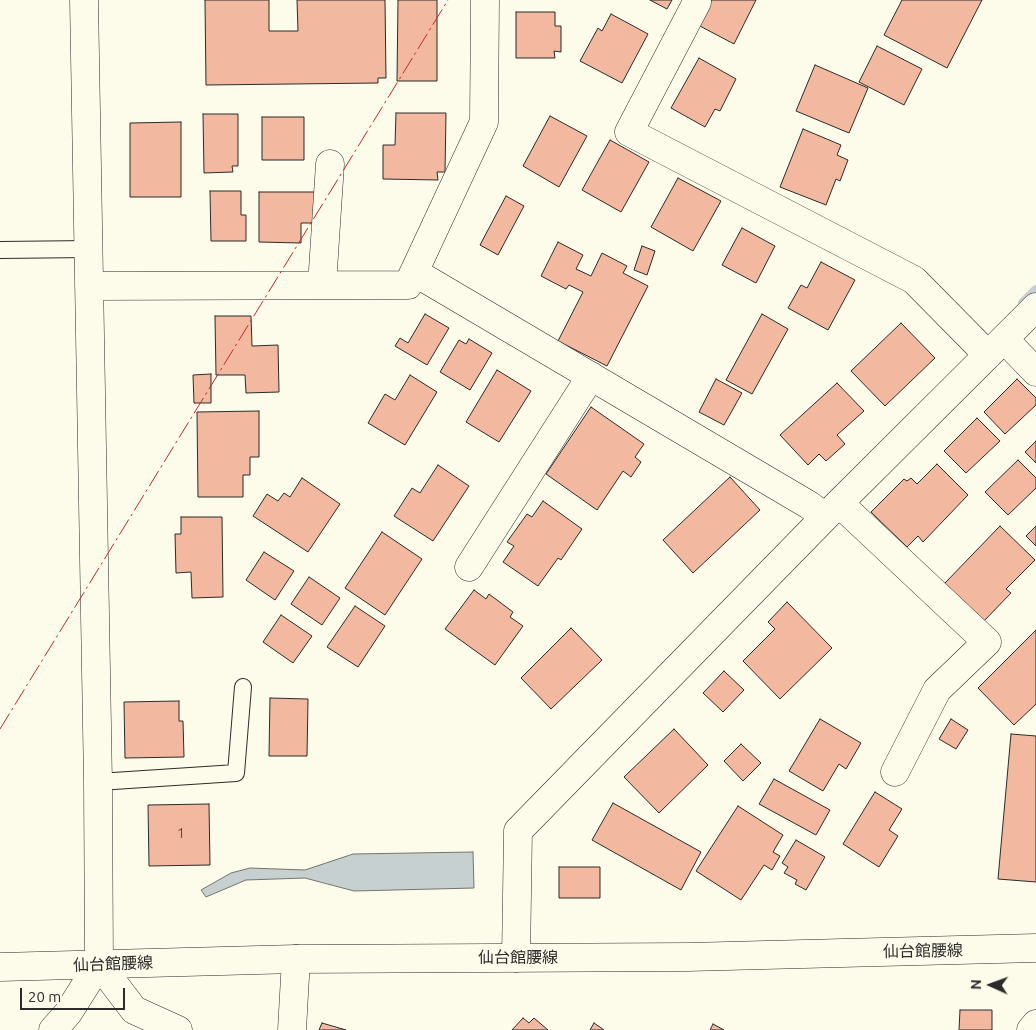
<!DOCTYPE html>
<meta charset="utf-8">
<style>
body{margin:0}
#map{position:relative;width:1036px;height:1030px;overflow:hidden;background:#fdfbea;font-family:Ubuntu,sans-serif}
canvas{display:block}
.north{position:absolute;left:966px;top:960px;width:50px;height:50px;-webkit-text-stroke:4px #fdfbea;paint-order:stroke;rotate:272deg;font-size:14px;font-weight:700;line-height:20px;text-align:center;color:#2b2b2b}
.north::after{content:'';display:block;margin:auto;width:18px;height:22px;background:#2b2b2b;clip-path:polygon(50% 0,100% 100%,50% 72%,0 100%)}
.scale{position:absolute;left:20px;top:988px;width:105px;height:22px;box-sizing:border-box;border:2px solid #2b2b2b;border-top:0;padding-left:6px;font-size:15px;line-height:18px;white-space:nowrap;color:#2b2b2b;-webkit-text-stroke:4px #fdfbea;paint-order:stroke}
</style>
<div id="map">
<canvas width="1036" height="1030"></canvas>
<div class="north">N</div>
<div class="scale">20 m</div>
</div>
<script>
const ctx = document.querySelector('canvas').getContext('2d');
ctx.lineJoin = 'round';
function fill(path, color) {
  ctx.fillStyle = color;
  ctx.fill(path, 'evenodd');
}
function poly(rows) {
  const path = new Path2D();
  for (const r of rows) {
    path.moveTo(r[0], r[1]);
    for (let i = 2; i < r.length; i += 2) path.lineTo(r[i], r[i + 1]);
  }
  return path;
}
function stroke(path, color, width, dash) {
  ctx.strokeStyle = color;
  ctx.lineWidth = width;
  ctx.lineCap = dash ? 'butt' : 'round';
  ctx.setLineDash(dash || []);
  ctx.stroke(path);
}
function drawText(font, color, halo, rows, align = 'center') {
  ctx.font = font + ' Ubuntu,"Noto Sans JP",sans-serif';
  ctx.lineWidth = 4;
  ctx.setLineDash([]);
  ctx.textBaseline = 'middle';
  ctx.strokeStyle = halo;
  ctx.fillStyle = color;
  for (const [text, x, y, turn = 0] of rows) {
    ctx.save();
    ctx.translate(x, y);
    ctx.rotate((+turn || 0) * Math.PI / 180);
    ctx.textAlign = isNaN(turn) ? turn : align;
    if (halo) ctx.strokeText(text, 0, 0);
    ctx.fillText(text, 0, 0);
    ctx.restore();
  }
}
const water = poly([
 [473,852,474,888,354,891,305,878,246,880,206,897,201,890,231,873,250,868,305,870,353,854,473,852]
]);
fill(water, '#c7d0d0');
stroke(water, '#74746e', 1);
stroke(poly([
 [1023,303,1036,290]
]), '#c7d0d0', 10);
const building = poly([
 [205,0,269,0,269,31,298,31,297,0,385,0,386,78,378,78,378,83,206,85,205,0],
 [398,0,437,0,437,81,397,81,398,0],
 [650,0,672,0,667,9,650,0],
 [711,0,756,0,734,44,698,25,711,0],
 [902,0,982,0,947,68,884,35,902,0],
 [516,12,555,12,555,26,561,26,561,52,554,51,555,58,516,58,516,12],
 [611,14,648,34,622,83,580,61,598,28,602,31,611,14],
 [877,46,922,69,904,105,859,82,877,46],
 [699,58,736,79,720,111,715,109,705,127,671,108,699,58],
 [815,65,868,88,849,133,796,111,815,65],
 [396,113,446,113,445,172,437,172,438,180,383,179,383,145,395,145,396,113],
 [203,114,238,114,238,166,232,166,233,172,204,173,203,114],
 [550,116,587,136,559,187,523,166,550,116],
 [262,117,304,117,304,160,262,160,262,117],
 [181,122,181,197,130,197,130,123,181,122],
 [803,129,841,145,837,155,848,160,840,181,836,179,826,205,780,187,803,129],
 [610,140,649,162,621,212,582,190,610,140],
 [678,178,721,201,693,251,651,227,678,178],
 [210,191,241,191,241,215,246,215,246,241,211,241,210,191],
 [259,192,315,192,315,223,301,223,301,243,259,242,259,192],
 [506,196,524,206,498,255,480,245,506,196],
 [742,228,775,246,756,283,722,265,742,228],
 [558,242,583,255,576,269,591,276,602,253,627,266,623,273,648,286,607,366,558,341,583,292,569,285,566,289,541,276,558,242],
 [642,246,655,251,647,275,634,270,642,246],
 [821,262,855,280,828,330,788,308,801,285,807,288,821,262],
 [425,314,449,328,427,365,395,346,400,338,408,343,425,314],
 [762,314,788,329,752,394,726,380,762,314],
 [215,316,251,316,252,346,278,345,279,392,246,393,245,375,216,375,215,316],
 [901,323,935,358,885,406,851,371,901,323],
 [469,339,492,353,470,390,440,372,459,340,466,344,469,339],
 [497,370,531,391,499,442,466,422,497,370],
 [211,374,211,403,194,403,193,375,211,374],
 [410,375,437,392,405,445,368,423,385,394,395,400,410,375],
 [716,379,742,393,724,425,699,412,716,379],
 [1017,379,1036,398,1036,405,1005,434,984,412,1017,379],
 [837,383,864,411,837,435,845,444,826,461,819,454,808,465,780,435,837,383],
 [591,407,644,444,635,457,641,462,631,477,623,471,597,510,546,474,591,407],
 [259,411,259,457,250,457,250,475,243,475,243,497,198,497,197,412,259,411],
 [977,418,1000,441,966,473,944,451,977,418],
 [1036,441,1036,463,1025,452,1036,441],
 [1018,460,1036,478,1036,488,1008,515,985,492,1018,460],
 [937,464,968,495,923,542,918,536,907,547,871,512,904,479,907,481,911,478,917,484,937,464],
 [438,465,469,486,433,541,394,516,412,488,420,493,438,465],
 [730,477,760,510,693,573,663,540,730,477],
 [302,478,340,504,308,552,253,516,267,494,278,501,284,493,290,497,302,478],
 [543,501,582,529,561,560,558,558,538,586,503,562,514,546,507,542,527,514,532,517,543,501],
 [181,517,222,517,223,597,192,598,191,572,176,573,175,534,181,534,181,517],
 [1000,526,1035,560,1006,589,1011,593,983,622,944,584,1000,526],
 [1036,526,1036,546,1026,536,1036,526],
 [382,532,422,559,385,615,345,588,382,532],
 [264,552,294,571,275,600,246,580,264,552],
 [309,577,340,598,322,625,291,604,309,577],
 [474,590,486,599,489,594,513,612,510,617,523,626,495,665,445,629,474,590],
 [787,602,832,648,780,699,743,661,775,629,768,622,787,602],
 [355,606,385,626,358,667,327,647,355,606],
 [281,615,312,636,293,663,263,642,281,615],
 [571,628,602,660,551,709,521,678,571,628],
 [1036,630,1036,704,1014,725,978,688,1036,630],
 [724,671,744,690,723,712,703,693,724,671],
 [270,698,308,699,307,756,269,756,270,698],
 [179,701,179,721,183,721,184,757,125,758,124,702,179,701],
 [820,719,861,743,846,769,839,764,823,791,789,771,820,719],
 [951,719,968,730,956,749,939,739,951,719],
 [674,729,708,765,659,813,624,777,674,729],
 [1011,734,1036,736,1036,882,998,879,1011,734],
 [741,744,761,763,743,781,724,761,741,744],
 [774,779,830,810,816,835,759,804,774,779],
 [875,792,902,809,889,830,898,836,879,867,843,844,875,792],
 [613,803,701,852,681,890,592,840,613,803],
 [209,804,210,865,149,866,148,805,209,804],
 [738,806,783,835,773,852,780,856,772,870,764,865,741,900,696,871,738,806],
 [796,840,825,857,806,890,795,884,797,880,784,873,788,867,782,863,796,840],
 [559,867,600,867,600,898,559,898,559,867],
 [960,1010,992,1010,992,1030,959,1030,960,1010],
 [523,1018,529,1023,534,1018,548,1030,512,1030,523,1018],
 [322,1023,346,1030,319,1030,322,1023],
 [594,1023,604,1030,590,1030,594,1023],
 [713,1024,724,1030,710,1030,713,1024]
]);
fill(building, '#f2b8a0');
stroke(building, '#2b2b2b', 1);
const lane = poly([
 [0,250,89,249],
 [98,782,236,773,243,687]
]);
const street = poly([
 [84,0,98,782,99,964,134,1010,178,1030],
 [697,2,629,132,914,280,988,355],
 [414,272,809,505,825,517],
 [322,285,330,164],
 [89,286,408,285,484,122,485,0],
 [1004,339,1036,372],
 [839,503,987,642,937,690,895,772],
 [469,567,591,376],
 [516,958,518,831,825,517,1036,307],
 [292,1030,296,959],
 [1031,1030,1036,1024]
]);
const secondary = poly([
 [0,967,296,959,688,957,1036,948],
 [53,1030,68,1013,99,964]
]);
stroke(lane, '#2b2b2b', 18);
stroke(street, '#2b2b2b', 29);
stroke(secondary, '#2b2b2b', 29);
stroke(lane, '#fdfbea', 16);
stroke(street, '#fdfbea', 28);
stroke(secondary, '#fdfbea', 28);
stroke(poly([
 [0,729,448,0]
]), '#c62828', 1, [18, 4, 2.5, 4]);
drawText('14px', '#5d4e48', null, [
 ["1",181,833]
]);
drawText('16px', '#2b2b2b', '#fdfbea', [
 ["仙台館腰線",923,951,-1],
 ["仙台館腰線",518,958],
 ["仙台館腰線",113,964,-2]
]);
</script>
